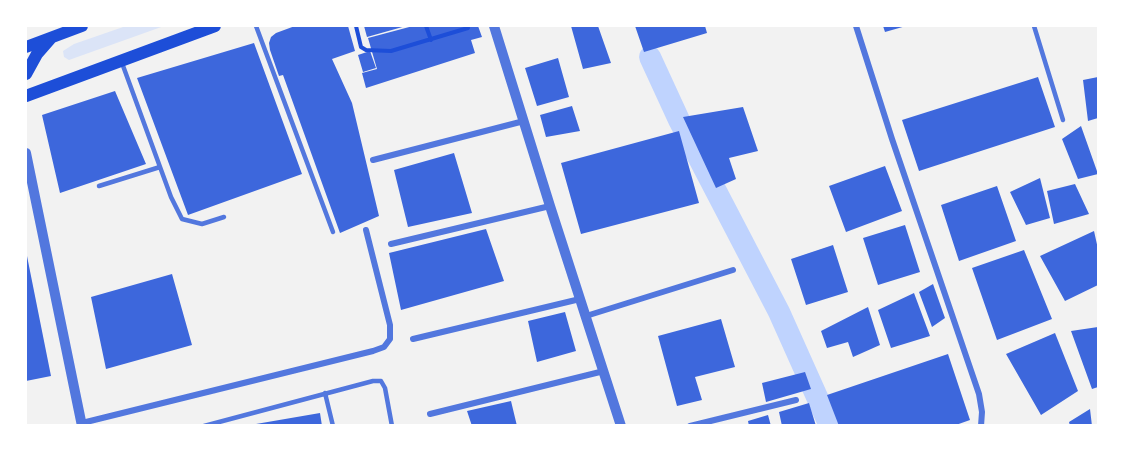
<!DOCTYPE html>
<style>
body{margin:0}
#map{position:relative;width:1124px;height:451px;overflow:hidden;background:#f2f2f2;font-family:Inter,sans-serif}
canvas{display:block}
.frame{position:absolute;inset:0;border:27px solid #fff;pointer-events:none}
</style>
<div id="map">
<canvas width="1124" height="451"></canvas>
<div class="frame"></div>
</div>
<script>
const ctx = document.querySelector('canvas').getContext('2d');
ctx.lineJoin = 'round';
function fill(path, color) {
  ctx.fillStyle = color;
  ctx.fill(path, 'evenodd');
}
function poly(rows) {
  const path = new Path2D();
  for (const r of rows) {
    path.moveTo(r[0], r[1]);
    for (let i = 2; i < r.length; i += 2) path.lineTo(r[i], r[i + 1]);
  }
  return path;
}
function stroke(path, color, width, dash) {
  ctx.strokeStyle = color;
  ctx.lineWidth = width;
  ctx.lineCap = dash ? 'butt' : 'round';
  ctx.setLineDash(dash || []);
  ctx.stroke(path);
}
fill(poly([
 [126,26,164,26,69,60,64,57,63,51,74,44]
]), '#dbe4f7');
stroke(poly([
 [650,57,679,120,779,312,830,426]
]), '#bfd3fe', 22);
fill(poly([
 [295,26,348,26,355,51,332,59,352,103,379,216,340,233,283,75,279,76,270,50,269,43,271,37,276,33],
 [364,26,406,26,367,37],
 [413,26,478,26,482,37,471,40,475,53,366,88,362,73,377,69,368,38],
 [571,26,598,26,611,63,583,69],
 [635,26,705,26,707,33,644,52],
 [883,26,906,26,885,32],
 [254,43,302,174,188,215,137,78],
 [370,51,376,68,363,72,358,55],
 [558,58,569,97,537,106,525,68],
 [1038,77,1055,127,919,171,902,120],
 [1098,77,1098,118,1088,121,1083,80],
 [115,91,146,164,60,193,42,115],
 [572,106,580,131,546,137,540,115],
 [743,107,758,151,729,158,736,179,716,188,683,117],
 [1081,126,1098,174,1078,179,1062,139],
 [679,131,699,203,581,234,561,163],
 [454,153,472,213,408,227,394,170],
 [885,166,902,211,846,232,829,186],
 [1040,178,1050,218,1026,225,1010,192],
 [1075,184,1089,214,1054,224,1047,191],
 [997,186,1016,241,959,261,941,205],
 [905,225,920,272,878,285,863,238],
 [486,229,504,281,401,310,389,253],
 [1094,231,1098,249,1098,285,1065,301,1040,256],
 [833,245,848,292,806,305,791,259],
 [1024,250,1052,319,997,340,972,268],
 [27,256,51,376,26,381,26,256],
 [172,274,192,345,106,369,91,297],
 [933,284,945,318,932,327,919,292],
 [914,293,930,336,891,348,878,310],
 [868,307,880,345,853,357,848,342,827,348,821,331],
 [565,312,576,351,537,362,528,321],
 [721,319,735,367,695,377,702,400,677,406,658,336],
 [1098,327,1098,387,1092,389,1071,331],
 [1055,333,1078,391,1041,415,1006,354],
 [948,354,970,420,953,426,839,426,827,395],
 [805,372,811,389,766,402,762,383],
 [511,401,517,426,472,426,467,411],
 [809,403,816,426,782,426,779,412],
 [1090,409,1092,426,1070,426,1069,422],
 [320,413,322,426,256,426,256,424],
 [768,415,771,426,749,426,748,421]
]), '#3d67dc');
stroke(poly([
 [356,26,361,47,366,50,391,51,468,28],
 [426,26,431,40]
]), '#1d4ed8', 4);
stroke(poly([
 [256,26,333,232],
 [1034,26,1063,120],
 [122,63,171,197,182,219,202,224,224,217],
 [99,186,160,167],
 [325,393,333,426],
 [204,426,373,381,381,381,385,388,392,426]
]), '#5277de', 4.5);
stroke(poly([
 [856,26,892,139,979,394,982,412,981,426],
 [373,160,524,121],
 [391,244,550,206],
 [586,316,733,270],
 [413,339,580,299],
 [430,414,604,371],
 [82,423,373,351,384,347,390,339,390,325,366,230],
 [690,426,796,400]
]), '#5277de', 6);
stroke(poly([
 [494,26,550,206,621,426],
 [26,153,82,426]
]), '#5277de', 10);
stroke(poly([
 [26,47,82,26],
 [26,74,37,54,51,38],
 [26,96,215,26]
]), '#1d4ed8', 12);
</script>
